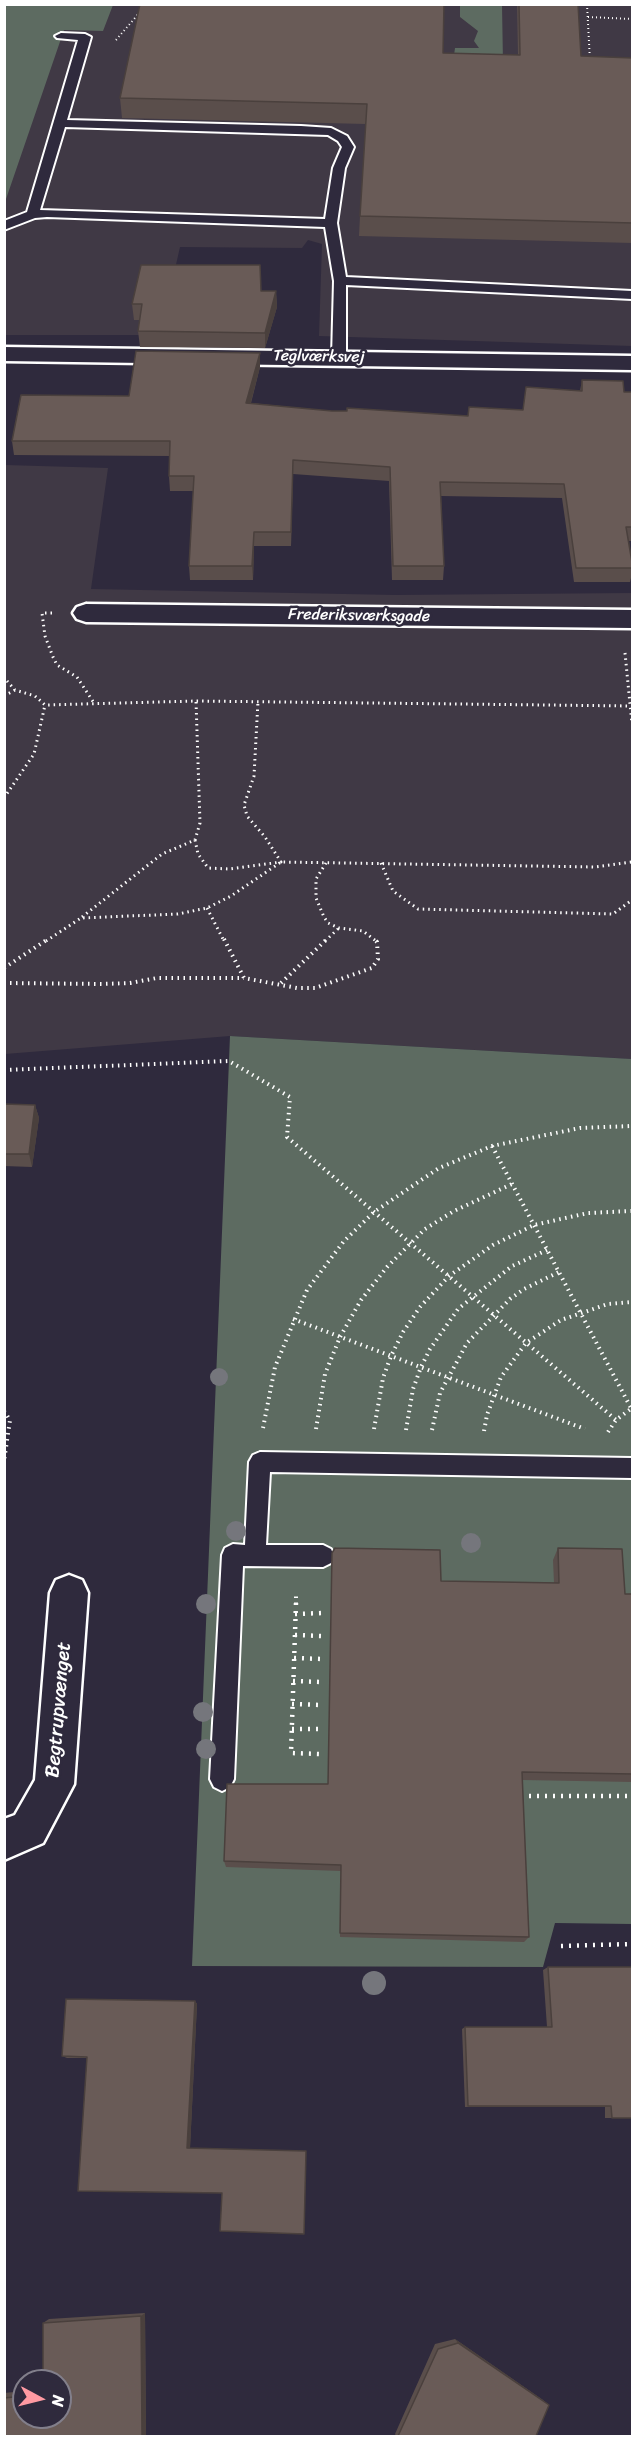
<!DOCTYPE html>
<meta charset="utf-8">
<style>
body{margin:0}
#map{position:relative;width:637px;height:2441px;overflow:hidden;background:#2f2a3d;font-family:Sriracha,sans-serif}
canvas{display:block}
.frame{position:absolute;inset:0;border:6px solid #fff;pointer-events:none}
.north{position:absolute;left:12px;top:2369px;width:60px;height:60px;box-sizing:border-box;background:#2f2a3d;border:2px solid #827f8b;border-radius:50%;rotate:97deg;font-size:16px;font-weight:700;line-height:24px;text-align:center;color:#fff}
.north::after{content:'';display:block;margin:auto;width:21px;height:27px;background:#ff9aa2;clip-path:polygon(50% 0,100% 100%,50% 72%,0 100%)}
</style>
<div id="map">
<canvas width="637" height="2441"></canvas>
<div class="frame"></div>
<div class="north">N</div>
</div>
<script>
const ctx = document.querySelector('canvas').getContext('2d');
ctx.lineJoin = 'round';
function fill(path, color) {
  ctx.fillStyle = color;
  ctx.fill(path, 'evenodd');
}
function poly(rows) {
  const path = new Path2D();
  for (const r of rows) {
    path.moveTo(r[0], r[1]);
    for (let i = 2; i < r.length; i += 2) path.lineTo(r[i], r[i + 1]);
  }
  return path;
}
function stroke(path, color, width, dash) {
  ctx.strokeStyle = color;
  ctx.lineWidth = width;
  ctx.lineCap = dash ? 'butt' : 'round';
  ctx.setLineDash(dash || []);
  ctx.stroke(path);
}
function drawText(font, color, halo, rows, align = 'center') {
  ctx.font = font + ' Sriracha,sans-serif';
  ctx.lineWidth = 5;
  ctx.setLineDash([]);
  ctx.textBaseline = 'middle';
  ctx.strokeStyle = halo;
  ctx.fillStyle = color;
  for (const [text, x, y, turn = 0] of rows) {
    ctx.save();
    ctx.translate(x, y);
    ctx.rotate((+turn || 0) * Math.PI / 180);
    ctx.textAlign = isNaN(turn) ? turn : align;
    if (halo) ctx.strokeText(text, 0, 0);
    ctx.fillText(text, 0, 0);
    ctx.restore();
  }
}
fill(poly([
 [5,5,632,5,632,346,319,336,322,244,308,240,302,248,180,247,160,335,5,335],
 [5,465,108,468,91,589,395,595,632,593,632,1059,230,1036,5,1054]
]), '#403945');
fill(poly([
 [5,5,113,5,103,31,64,30,5,202],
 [460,5,502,5,503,63,453,62,455,48,479,48,474,41,478,31,460,17],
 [230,1036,632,1059,632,1924,555,1923,543,1967,192,1966]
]), '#5d6b61');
const lane = poly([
 [61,33,85,34,91,37,67,120,301,126,331,128,347,136,354,147,345,168,337,223,346,277,632,291,632,299,346,285,346,357,339,361,332,357,334,281,325,227,47,217,35,218,4,230,4,221,27,212,78,40,57,38,55,36,61,33],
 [65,127,328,135,338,141,342,147,333,168,325,219,40,210,65,127],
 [260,1452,632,1458,632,1478,270,1472,266,1545,323,1545,331,1549,334,1556,331,1563,323,1567,243,1566,234,1779,230,1787,222,1791,214,1787,210,1779,222,1555,225,1548,233,1544,245,1545,249,1462,253,1455,260,1452]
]);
const street = poly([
 [4,347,632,356,632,370,4,361,4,347],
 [86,604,632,610,632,628,86,622,77,619,73,613,77,607,86,604],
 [69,1575,82,1580,88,1593,74,1784,43,1843,4,1860,4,1819,15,1815,35,1780,50,1593,56,1580,69,1575]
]);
stroke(lane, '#fff', 4);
stroke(street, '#fff', 5);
stroke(poly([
 [587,4,590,61],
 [588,17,632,19],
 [116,40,147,4]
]), '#fff', 2, [1, 3]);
stroke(poly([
 [52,613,42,613,45,636,53,657,57,665,77,677,94,703],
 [625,653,632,724],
 [7,681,15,690,35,696,45,705,196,701,632,706],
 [4,696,15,690],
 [4,798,34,754,45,705],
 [195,840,198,854,208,868,230,869,281,862,265,837,247,816,244,805,254,776,258,701],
 [326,863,316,879,316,898,324,917,328,923,339,928,363,931,376,941],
 [381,863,393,891,418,909,613,914,632,900],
 [207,908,224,941],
 [82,917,162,854,195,840,200,823,196,701],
 [46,941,81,918,178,914,207,908,231,896,281,862,595,867,632,862],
 [325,941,339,928]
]), '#fff', 3, [1.5, 4]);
stroke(poly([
 [224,939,244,978,297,988,315,988,372,968,378,959,377,942,374,939],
 [4,968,48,939],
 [4,983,102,984,130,983,157,978,244,978],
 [281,983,327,939],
 [4,1070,229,1061,290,1097,287,1137,616,1420],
 [492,1146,631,1408],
 [293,1319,585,1429],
 [4,1411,10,1420,4,1461],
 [263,1428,275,1367,307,1290,344,1241,374,1212,439,1168,492,1146,580,1128,632,1126],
 [316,1429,325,1374,340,1337,361,1300,387,1267,425,1229,454,1211,512,1184],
 [374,1429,383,1378,391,1356,403,1332,420,1307,449,1276,493,1245,534,1225,588,1213,632,1211],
 [406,1430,413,1389,421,1367,430,1349,458,1309,512,1266,547,1250],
 [432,1430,440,1393,467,1343,510,1299,524,1289,559,1272],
 [484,1431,487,1415,501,1377,526,1343,561,1320,608,1304,632,1302],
 [608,1432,616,1420,632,1408],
 [296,1604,296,1593]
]), '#fff', 4, [1.5, 4.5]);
stroke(poly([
 [296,1603,291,1753,320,1754],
 [295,1614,323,1613],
 [295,1635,322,1636],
 [294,1658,322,1659],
 [293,1681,321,1682],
 [292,1704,321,1705],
 [292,1729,321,1729],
 [529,1796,632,1796],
 [561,1946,632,1944]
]), '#fff', 4.5, [2, 6]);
fill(lane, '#2f2a3d');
fill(street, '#2f2a3d');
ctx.fillStyle = '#75767c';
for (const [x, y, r] of [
 [219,1377,9],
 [236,1531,10],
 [471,1543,10],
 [206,1604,10],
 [203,1712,10],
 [206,1749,10],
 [374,1983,12]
]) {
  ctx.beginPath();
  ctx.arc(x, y, r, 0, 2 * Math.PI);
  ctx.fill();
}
fill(poly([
 [517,4,578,4,581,56,633,58,633,243,359,236,360,216,366,124,122,118,120,98,443,53,518,55],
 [261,291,276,291,277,307,265,348,140,347,138,331,140,320,134,320,132,304],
 [260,353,260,367,251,403,332,411,468,416,523,410,580,391,582,380,624,392,633,392,633,541,629,541,633,570,630,582,574,582,562,498,441,496,444,566,443,580,392,580,389,481,293,474,291,546,254,546,253,580,190,580,189,566,194,491,170,491,169,476,169,456,14,455,12,441,129,396],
 [4,1104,35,1105,39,1118,32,1167,4,1166],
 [558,1548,625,1594,633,1594,633,1782,522,1780,529,1937,524,1942,340,1937,341,1871,226,1867,224,1861,328,1784,441,1581,554,1583,553,1560],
 [548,1967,633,1967,633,2118,605,2118,605,2107,465,2107,462,2029,465,2027,547,2027,543,1970],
 [195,2001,197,2004,190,2148,306,2151,222,2193,87,2058,67,2058,62,2056],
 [145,2313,146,2436,4,2436,4,2393,24,2391,24,2417,60,2417,43,2323,49,2319],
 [455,2339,543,2400,549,2405,536,2436,396,2436,395,2434,435,2344]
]), '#5a4e4b');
fill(poly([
 [276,291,277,307,265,348,265,333],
 [260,353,260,367,247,417,246,403],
 [293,460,293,474,291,546,291,532],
 [254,532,254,546,253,580,252,566],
 [35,1105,39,1118,32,1167,29,1154],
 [195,2001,197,2004,190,2148,187,2148],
 [145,2313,146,2436,142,2436,141,2316],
 [455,2339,543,2400,549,2405,458,2343]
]), '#4a403d');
const building = poly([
 [140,4,444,4,443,53,520,55,519,4,578,4,581,56,633,58,633,223,360,216,367,104,120,98,140,4],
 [141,265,260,265,261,291,276,291,265,333,138,331,142,304,132,304,141,265],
 [136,351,260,353,246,403,332,411,347,411,347,408,468,416,469,407,523,410,526,387,582,391,582,380,623,381,624,392,633,392,633,527,626,527,633,568,576,568,564,484,440,482,444,566,393,566,390,467,293,460,291,532,254,532,252,566,189,566,194,476,169,476,170,441,12,441,21,395,129,396,136,351],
 [4,1104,35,1105,29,1154,4,1154,4,1104],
 [335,1548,440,1550,441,1581,559,1583,558,1548,622,1549,625,1594,633,1594,633,1774,522,1772,529,1937,340,1933,341,1865,224,1861,227,1784,328,1784,332,1553,335,1548],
 [548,1967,633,1967,633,2118,612,2118,611,2106,468,2106,465,2027,552,2027,548,1967],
 [66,1999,195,2001,187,2148,306,2151,304,2234,220,2231,222,2193,78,2191,87,2057,62,2056,66,1999],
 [141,2316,142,2436,4,2436,4,2398,24,2396,24,2417,60,2417,60,2381,43,2381,43,2323,141,2316],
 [458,2343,549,2405,536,2436,398,2436,438,2349,458,2343]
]);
fill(building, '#695b57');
stroke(building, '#4a403d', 1.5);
drawText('16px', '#fff', '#2f2a3d', [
 ["Teglværksvej",319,357,1],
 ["Frederiksværksgade",359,616,1]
]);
drawText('20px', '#fff', '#2f2a3d', [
 ["Begtrupvænget",59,1710,-85]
]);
</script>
